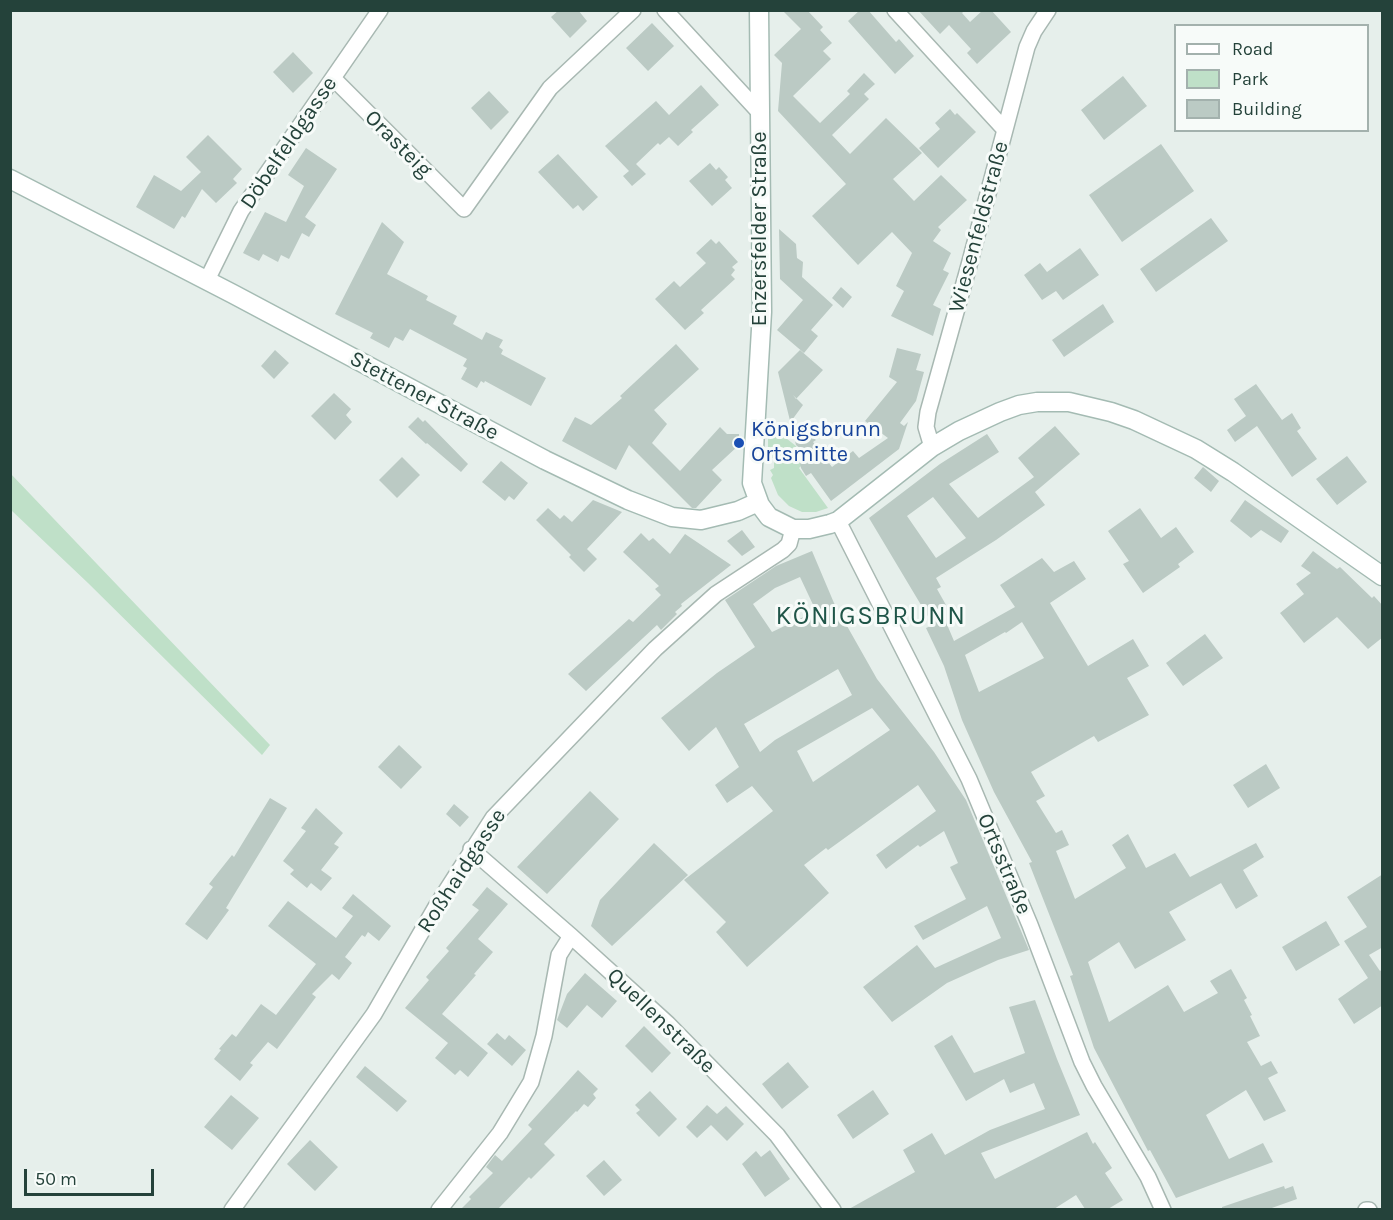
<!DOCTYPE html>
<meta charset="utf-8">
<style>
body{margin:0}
#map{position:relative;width:1393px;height:1220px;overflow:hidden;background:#e6efeb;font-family:Karla,sans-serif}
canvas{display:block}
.frame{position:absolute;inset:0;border:12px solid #24423a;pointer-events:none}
.legend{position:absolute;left:1174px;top:24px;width:195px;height:108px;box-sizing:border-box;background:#f7fbf9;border:2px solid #a3b1ad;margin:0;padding:8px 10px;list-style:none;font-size:18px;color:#24423a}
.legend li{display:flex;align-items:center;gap:12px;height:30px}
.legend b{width:30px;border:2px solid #a3b1ad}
.scale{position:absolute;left:24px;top:1169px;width:130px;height:27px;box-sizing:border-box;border:3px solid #24423a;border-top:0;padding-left:8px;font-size:18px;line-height:21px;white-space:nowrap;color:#24423a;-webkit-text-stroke:4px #f7fbf9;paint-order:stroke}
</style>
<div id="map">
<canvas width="1393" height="1220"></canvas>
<div class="frame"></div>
<ul class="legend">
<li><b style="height:8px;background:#fff"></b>Road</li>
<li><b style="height:16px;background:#bfe0c8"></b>Park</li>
<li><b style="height:16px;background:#bbcac4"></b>Building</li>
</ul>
<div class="scale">50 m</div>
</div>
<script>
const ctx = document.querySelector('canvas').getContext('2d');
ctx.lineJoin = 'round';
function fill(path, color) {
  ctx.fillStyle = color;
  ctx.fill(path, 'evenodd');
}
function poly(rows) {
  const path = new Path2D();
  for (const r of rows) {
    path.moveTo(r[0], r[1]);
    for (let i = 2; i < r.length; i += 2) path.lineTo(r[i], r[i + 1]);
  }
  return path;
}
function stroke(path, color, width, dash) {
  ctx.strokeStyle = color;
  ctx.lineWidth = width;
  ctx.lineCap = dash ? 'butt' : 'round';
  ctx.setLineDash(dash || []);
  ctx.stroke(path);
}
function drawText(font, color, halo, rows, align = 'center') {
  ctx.font = font + ' Karla,sans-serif';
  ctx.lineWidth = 6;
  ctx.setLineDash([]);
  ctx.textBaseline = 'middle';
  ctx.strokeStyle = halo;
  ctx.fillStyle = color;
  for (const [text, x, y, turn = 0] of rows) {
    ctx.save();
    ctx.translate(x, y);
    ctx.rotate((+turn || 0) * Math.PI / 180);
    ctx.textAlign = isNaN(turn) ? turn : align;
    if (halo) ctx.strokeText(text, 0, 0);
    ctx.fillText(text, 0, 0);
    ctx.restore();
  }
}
fill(poly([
 [768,424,796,446,801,466,799,468,828,508,816,512,802,512,789,506,778,495,771,478,773,475,770,470,774,468,774,458,768,458],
 [10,473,270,745,262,755,88,583,11,510]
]), '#bfe0c8');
fill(poly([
 [559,10,578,10,587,21,570,38,551,17],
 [782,10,807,10,823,27,820,30,832,43,823,51,831,59,793,96,820,123,850,94,847,91,864,73,875,84,864,94,869,99,832,135,850,154,886,118,922,153,893,179,914,201,941,175,967,200,938,227,941,230,933,241,951,253,943,270,949,273,933,305,941,309,933,336,891,316,904,291,896,286,912,253,892,232,858,265,812,216,846,184,778,111,782,63,774,55,801,29],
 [860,10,868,10,896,42,899,39,914,56,895,74,848,21],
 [918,10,965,10,962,13,970,22,983,10,991,10,1011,32,977,64,967,53,971,49,949,25,940,34],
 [652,23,674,46,648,71,626,48],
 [293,52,313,73,293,93,273,72],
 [1123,76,1147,106,1104,140,1081,110],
 [701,85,719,105,691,130,693,132,678,146,669,137,660,145,658,143,636,164,646,174,632,186,623,176,629,171,605,146,656,101,669,115],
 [489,91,509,112,491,130,471,108],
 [950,109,955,115,957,113,976,132,938,168,919,148,940,129,935,123],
 [208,135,242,169,233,179,237,183,216,203,202,189,185,218,182,216,174,229,136,207,154,175,181,191,201,172,186,157],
 [1161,144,1194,191,1122,242,1089,195],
 [306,148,337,169,305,217,316,225,309,237,302,233,289,259,281,255,278,262,263,254,259,261,243,253,265,212,286,222,304,186,288,175],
 [558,154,598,197,583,211,578,205,573,209,538,172],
 [710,163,716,170,719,167,728,177,725,180,732,188,712,206,689,181],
 [1211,218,1228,241,1156,292,1140,269],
 [382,222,404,242,387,274,428,296,426,300,457,316,453,324,482,340,486,332,503,340,499,347,503,350,501,354,546,378,531,406,485,381,484,383,481,381,477,388,461,379,467,368,463,366,467,359,410,329,403,341,395,337,389,348,370,338,373,333,335,314],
 [779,229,796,244,797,258,803,262,802,277,833,305,811,330,818,336,804,353,777,330,803,300,780,279],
 [711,239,716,244,719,241,738,262,732,267,735,270,731,275,735,279,701,310,704,313,685,330,655,299,674,281,680,287,706,263,696,253],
 [1080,248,1099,275,1063,300,1056,291,1042,300,1024,275,1040,263,1047,272],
 [841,287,852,297,843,308,832,298],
 [1103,304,1114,322,1064,357,1052,340],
 [676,344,699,369,654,410,667,424,652,443,680,471,720,427,727,434,739,434,739,445,712,470,722,480,696,508,692,508,629,445,616,470,562,441,575,417,591,425,622,398,620,396],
 [897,348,921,354,916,370,924,372,916,401,900,423,904,426,908,422,899,449,831,501,811,473,806,476,801,468,798,456,807,454,796,445,778,372,800,350,823,370,796,399,793,395,803,405,792,420,816,440,813,442,832,467,853,451,859,458,888,438,865,421,897,382,889,377],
 [275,350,289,363,274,379,261,366],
 [1256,384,1282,420,1292,413,1301,428,1297,431,1317,459,1292,477,1257,426,1235,442,1227,430,1246,416,1234,399],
 [334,393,351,409,346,415,352,422,335,440,311,416],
 [418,417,423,422,425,420,468,464,461,472,427,443,426,444,408,427],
 [1055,426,1080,454,1035,492,1045,505,996,540,936,578,941,587,937,589,946,605,940,608,954,641,1015,607,1000,585,1042,558,1054,572,1074,561,1086,579,1050,603,1088,666,1133,639,1149,666,1127,678,1149,715,1098,742,1094,736,1031,772,1045,796,1036,801,1056,833,1062,830,1069,845,1056,851,1075,899,1126,868,1112,845,1128,834,1146,868,1175,853,1190,877,1256,843,1264,857,1243,870,1258,896,1236,909,1221,883,1169,912,1186,940,1135,969,1119,942,1088,962,1109,1022,1168,985,1184,1012,1218,993,1210,981,1231,969,1247,998,1244,1000,1252,1015,1250,1016,1260,1036,1247,1042,1261,1066,1271,1061,1278,1073,1268,1078,1286,1111,1264,1121,1246,1090,1206,1115,1229,1159,1263,1143,1273,1162,1176,1198,1150,1150,1148,1151,1094,1048,1070,976,1073,975,1029,863,1032,862,994,792,962,720,944,666,926,628,933,625,869,518,940,464,987,434,999,452,949,484,978,518,1034,477,1018,458],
 [933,497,966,538,936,558,907,516],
 [1022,622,1044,658,979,692,965,655,1005,632,1006,633],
 [1347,456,1367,482,1337,505,1316,479],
 [402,457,420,475,397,498,379,480],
 [501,461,528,483,514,500,509,496,505,501,482,482],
 [1203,467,1219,481,1211,492,1194,478],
 [593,500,622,512,587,549,597,559,584,572,569,557,571,555,536,520,548,508,560,519,564,515,572,522],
 [1245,500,1289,531,1281,543,1261,530,1251,538,1230,521],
 [1140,508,1161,538,1176,527,1194,552,1178,564,1180,567,1143,593,1123,564,1129,561,1108,531],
 [742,530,755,547,742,556,727,541],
 [641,533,649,541,653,538,670,554,685,534,731,565,681,604,682,606,675,612,677,614,661,630,657,625,586,691,568,674,629,619,633,622,661,595,655,589,659,586,623,552],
 [812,551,834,603,877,679,934,752,966,800,1029,950,998,960,947,983,892,1022,863,987,917,945,935,968,1001,938,987,906,923,940,914,926,966,899,950,867,958,863,944,831,920,847,918,845,886,869,876,855,936,811,918,785,828,850,826,848,804,865,829,893,747,967,716,932,726,922,684,880,773,811,752,786,727,803,715,785,739,767,716,727,689,751,661,718,717,673,755,647,725,600,776,566],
 [800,577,816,611,772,632,753,604,775,588],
 [838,669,852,695,775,740,760,752,744,724],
 [872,708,890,730,813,782,797,751],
 [1313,551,1337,569,1340,567,1372,598,1374,596,1383,606,1383,637,1368,649,1337,617,1304,643,1280,613,1304,594,1296,584,1311,573,1301,566],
 [1205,634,1223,658,1183,686,1166,663],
 [399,745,422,767,401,789,378,767],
 [1266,764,1280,788,1248,808,1233,785],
 [590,791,619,819,547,894,517,867],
 [270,798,287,808,226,908,229,910,207,940,185,924,213,887,209,884,232,855,234,857],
 [454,804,469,817,460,827,446,814],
 [316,808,343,833,334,844,339,847,321,870,332,878,321,891,311,883,307,888,290,874,294,870,283,861,306,831,301,828],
 [654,843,688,875,612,946,591,926,600,900],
 [1383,874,1383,947,1369,955,1380,971,1383,969,1383,1005,1354,1024,1338,999,1368,978,1344,941,1367,927,1347,897],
 [487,887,508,904,478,939,493,952,474,974,476,975,442,1014,488,1053,468,1077,460,1070,455,1075,435,1058,448,1043,405,1008,429,980,426,977,449,951,446,948,479,910,472,905],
 [353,894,391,926,379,941,368,932,365,937,362,935,345,957,352,963,339,980,332,974,312,994,316,997,277,1049,268,1042,250,1063,253,1065,240,1081,214,1059,221,1050,219,1049,232,1034,236,1037,261,1004,276,1015,316,964,268,926,288,901,336,938,353,916,342,908],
 [1326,921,1340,945,1296,971,1282,947],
 [585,973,617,1001,602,1018,587,1005,567,1028,557,1020,567,994],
 [1035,1000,1057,1059,1080,1115,981,1153,995,1179,1087,1132,1093,1144,1095,1142,1112,1168,1105,1173,1123,1200,1108,1209,1085,1209,1076,1195,1054,1209,849,1209,915,1172,903,1150,932,1133,945,1155,990,1130,1045,1109,1034,1083,1010,1093,1004,1079,966,1101,934,1046,952,1035,974,1073,1025,1053,1009,1007],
 [644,1026,671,1053,652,1073,625,1046],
 [497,1033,505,1040,509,1035,526,1050,512,1066,487,1044],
 [788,1062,809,1087,782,1109,762,1084],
 [365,1066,407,1101,397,1112,356,1077],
 [578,1070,598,1089,593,1094,596,1098,588,1107,584,1104,577,1112,576,1111,544,1144,555,1155,531,1179,529,1177,498,1209,461,1209,471,1199,469,1197,493,1173,486,1167,495,1155,502,1161,532,1129,528,1125],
 [873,1090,889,1114,853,1139,837,1115],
 [650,1091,677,1119,659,1137,636,1113,640,1110,635,1105],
 [231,1095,259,1118,232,1150,204,1127],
 [707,1105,717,1114,726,1106,744,1124,727,1141,711,1125,697,1138,686,1127],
 [310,1140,338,1167,315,1191,287,1164],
 [770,1150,790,1179,765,1197,742,1164,756,1151,761,1157],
 [604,1160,622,1180,604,1196,586,1176],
 [1284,1186,1285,1189,1293,1186,1297,1199,1269,1209,1222,1209,1222,1207]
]), '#bbcac4');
const street = poly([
 [665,10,760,113],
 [895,10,1005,130],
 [333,78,464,209,550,88,633,10],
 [207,280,241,211,380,10],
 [932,447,926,427,928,412,968,269,1027,47,1034,31,1048,10],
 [838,521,969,779,1030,925,1082,1062,1094,1086,1148,1177,1163,1210],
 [471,849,571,936,668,1024,777,1135,833,1210],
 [232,1210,374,1014,437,905,493,818,655,649,716,594,783,550,789,544,793,529],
 [439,1210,500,1133,531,1082,544,1036,559,955,571,936],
 [1366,1210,1369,1210]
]);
const secondary = poly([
 [759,10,762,312,752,483,760,505,769,517,793,529,809,529,830,524,838,521,932,447,959,431,1000,412,1019,405,1037,402,1069,402,1111,412,1134,420,1196,449,1233,472,1382,576],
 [10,179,233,294,545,460,628,500,672,517,701,520,738,511,758,502]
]);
stroke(street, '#a8b8b2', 18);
stroke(secondary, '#a4bbb3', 21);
stroke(street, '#fff', 15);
stroke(secondary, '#fff', 18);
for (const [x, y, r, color] of [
 [739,443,6,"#1a4fb4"]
]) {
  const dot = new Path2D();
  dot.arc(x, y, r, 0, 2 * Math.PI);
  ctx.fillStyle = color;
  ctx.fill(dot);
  stroke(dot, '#f7fbf9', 2);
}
drawText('22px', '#24423a', '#f7fbf9', [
 ["Döbelfeldgasse",289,143,-56],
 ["Orasteig",398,144,45],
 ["Wiesenfeldstraße",979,227,-75],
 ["Enzersfelder Straße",760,229,-90],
 ["Stettener Straße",424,396,28],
 ["Ortsstraße",1004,864,67],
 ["Roßhaidgasse",462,871,-57],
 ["Quellenstraße",661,1021,44]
]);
drawText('22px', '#164399', '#f7fbf9', [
 ["Königsbrunn",751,430],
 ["Ortsmitte",751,455]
], 'left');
ctx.letterSpacing = '1.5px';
drawText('26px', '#1f5548', '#f7fbf9', [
 ["KÖNIGSBRUNN",871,617]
]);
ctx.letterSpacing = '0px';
</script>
